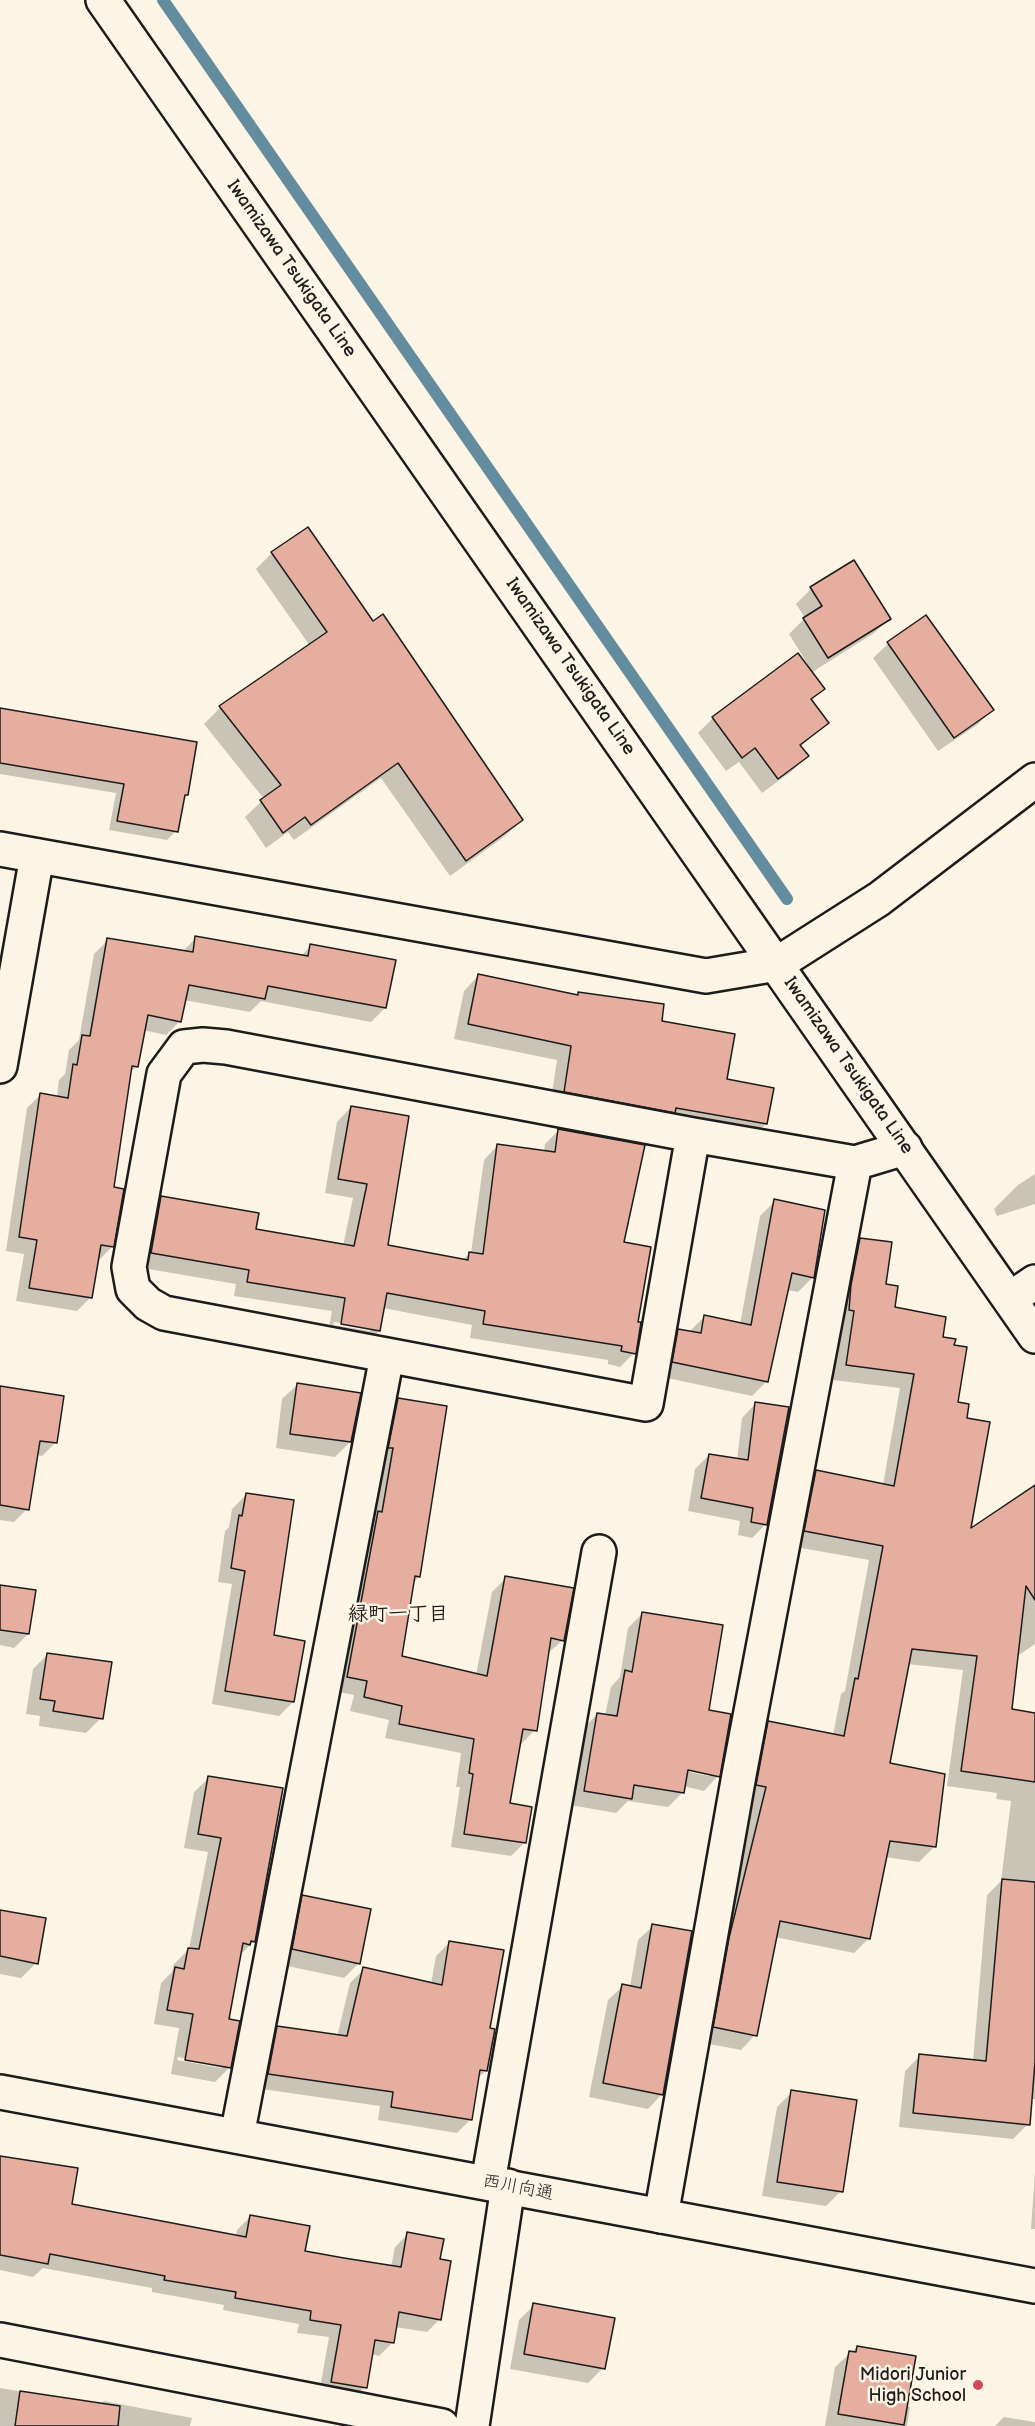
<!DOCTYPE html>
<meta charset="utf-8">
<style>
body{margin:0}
canvas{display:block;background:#fcf5e5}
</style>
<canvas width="1035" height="2426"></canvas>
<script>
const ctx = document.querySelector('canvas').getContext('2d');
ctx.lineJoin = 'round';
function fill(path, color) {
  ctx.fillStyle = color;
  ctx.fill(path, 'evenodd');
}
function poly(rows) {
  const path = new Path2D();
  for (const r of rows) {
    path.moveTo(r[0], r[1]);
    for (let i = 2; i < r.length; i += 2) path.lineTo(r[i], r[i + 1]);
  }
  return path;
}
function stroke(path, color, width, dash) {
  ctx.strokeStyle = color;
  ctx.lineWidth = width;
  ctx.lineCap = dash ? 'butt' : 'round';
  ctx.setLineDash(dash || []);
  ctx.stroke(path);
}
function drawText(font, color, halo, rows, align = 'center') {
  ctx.font = font + ' "Balsamiq Sans","Klee One",sans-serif';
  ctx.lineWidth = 5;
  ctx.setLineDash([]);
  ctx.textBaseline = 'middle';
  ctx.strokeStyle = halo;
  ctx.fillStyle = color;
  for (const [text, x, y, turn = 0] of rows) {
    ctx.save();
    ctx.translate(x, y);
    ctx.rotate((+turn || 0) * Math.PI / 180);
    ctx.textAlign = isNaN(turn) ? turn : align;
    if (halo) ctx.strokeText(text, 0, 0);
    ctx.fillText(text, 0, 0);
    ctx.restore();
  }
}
fill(poly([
 [272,553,373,623,522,820,505,836,450,876,381,778,294,840,288,832,266,848,245,817,264,799,204,724,220,708,310,646,256,569],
 [853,562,889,619,874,633,811,673,823,689,811,701,827,723,800,747,807,756,792,771,762,793,739,762,726,771,698,733,713,718,797,655,808,670,810,668,789,634,805,618,796,604,811,589],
 [926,617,992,710,977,725,938,751,873,658,888,644],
 [0,710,187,794,182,799,176,831,167,840,109,830,116,793,0,774],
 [196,938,301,956,311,946,385,1008,371,1022,261,1001,250,1012,184,1000,180,1021,166,1035,143,1030,137,1066,129,1073,112,1189,112,1247,98,1261,91,1297,77,1311,16,1301,24,1254,6,1251,27,1108,41,1094,57,1097,59,1080,65,1074,69,1050,79,1040,94,954,108,940,182,952],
 [478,976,576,996,579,993,660,1022,725,1080,766,1124,751,1138,550,1106,557,1060,454,1039,464,991],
 [351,1107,386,1246,462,1260,471,1253,484,1160,498,1145,544,1152,545,1144,559,1130,636,1323,634,1353,620,1367,608,1364,608,1360,470,1338,472,1325,383,1308,379,1331,365,1345,327,1338,332,1311,234,1296,236,1284,137,1267,147,1212,161,1197,254,1230,343,1246,353,1198,325,1193,337,1122],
 [334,1322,370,1328,370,1331,333,1325],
 [1035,1174,1035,1204,997,1216,994,1209,1018,1185],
 [775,1201,813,1277,798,1292,787,1290,767,1381,752,1396,658,1376,664,1346,679,1331,690,1331,705,1316,740,1324,760,1216],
 [860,1240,885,1285,893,1308,953,1346,956,1403,965,1419,969,1532,1035,1507,1035,1644,1016,1657,1010,1711,1035,1724,1035,2099,1030,2099,1028,2124,1013,2139,899,2127,905,2071,920,2056,973,2061,987,1895,1001,1881,1011,1801,996,1799,997,1793,947,1786,963,1670,907,1664,888,1764,943,1775,934,1847,919,1862,885,1857,869,1938,854,1953,775,1937,755,2035,741,2050,699,2042,715,1954,752,1802,742,1800,754,1738,769,1723,833,1735,841,1694,845,1691,869,1560,790,1546,802,1486,816,1472,883,1485,900,1388,832,1380,840,1325,846,1254],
 [298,1384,350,1442,335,1457,276,1448,282,1399],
 [0,1388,55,1443,42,1456,36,1455,27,1509,14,1522,0,1520],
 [399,1400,419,1577,413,1583,400,1658,476,1675,492,1592,506,1578,563,1640,547,1654,535,1730,521,1744,519,1744,508,1805,525,1842,511,1856,451,1847,460,1787,456,1787,461,1753,385,1738,389,1720,350,1711,354,1695,334,1691,384,1414],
 [755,1404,766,1524,752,1538,738,1535,740,1521,688,1511,695,1469,709,1455,737,1460,742,1418],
 [246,1495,273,1637,293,1702,279,1716,212,1704,232,1584,218,1582,225,1531,229,1527,232,1509],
 [0,1586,28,1634,14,1648,0,1645],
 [642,1614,707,1711,718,1776,704,1791,683,1786,682,1793,668,1807,628,1801,616,1813,570,1805,583,1729,597,1714,605,1716,611,1687,620,1677,628,1628],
 [681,1767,709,1773,709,1776,680,1770],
 [48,1654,101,1718,86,1733,39,1726,40,1716,26,1714,33,1669],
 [209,1778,254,1941,239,1956,227,2020,230,2067,215,2082,171,2074,179,2028,154,2024,161,1983,172,1972,174,1964,189,1949,208,1852,184,1848,194,1792],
 [178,2057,221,2065,221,2068,177,2060],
 [303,1897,359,1963,344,1978,278,1964,288,1912],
 [0,1915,36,1963,21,1978,0,1974],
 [653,1926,662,2094,648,2109,589,2097,608,2000,623,1986,630,1987,638,1940],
 [450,1942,489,2029,486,2070,477,2079,471,2119,457,2133,378,2120,380,2106,255,2088,264,2042,278,2028,337,2037,350,1983,364,1969,431,1984,436,1956],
 [792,2092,841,2191,826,2206,762,2196,777,2107],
 [0,2159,71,2205,236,2236,237,2230,250,2217,304,2252,391,2267,395,2247,408,2234,439,2260,440,2319,427,2332,395,2327,392,2343,379,2356,371,2354,365,2387,352,2400,319,2394,329,2337,297,2333,299,2324,223,2310,224,2305,152,2292,152,2288,43,2268,33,2277,0,2270],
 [1035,2171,1035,2229,1031,2229],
 [534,2305,603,2368,588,2383,510,2369,519,2320],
 [857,2347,906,2406,910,2407,907,2426,825,2426,835,2367],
 [0,2388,100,2405,104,2401,192,2418,190,2426,0,2426],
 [1004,2417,1035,2422,1035,2426,995,2426]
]), '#0003');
stroke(poly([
 [163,0,787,899]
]), '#648c9f', 12);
const building = poly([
 [308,527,373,621,383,614,523,820,466,861,398,763,311,825,305,817,283,833,260,800,281,785,219,706,327,632,271,552,308,527],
 [854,560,891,619,828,658,803,618,822,606,810,587,854,560],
 [926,615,994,710,954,738,887,642,926,615],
 [798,653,825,689,811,699,829,723,800,745,809,756,778,779,755,748,742,758,712,717,798,653],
 [0,708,197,742,188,795,185,795,178,832,117,821,124,784,0,763,0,708],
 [195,936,308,956,310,944,396,960,386,1008,268,986,265,999,189,985,181,1022,148,1015,138,1067,132,1066,114,1187,124,1189,114,1247,101,1245,92,1298,29,1288,37,1240,19,1237,40,1093,68,1098,73,1064,77,1065,82,1035,90,1036,107,938,193,952,195,936],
 [478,974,578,995,578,992,664,1004,662,1021,735,1034,727,1079,774,1088,767,1124,676,1108,675,1113,564,1092,571,1046,468,1024,478,974],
 [351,1106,409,1116,388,1245,468,1260,469,1252,483,1254,497,1144,555,1152,558,1129,645,1145,624,1242,651,1247,638,1322,641,1322,636,1354,621,1351,622,1346,483,1324,485,1311,387,1293,380,1331,341,1324,345,1298,247,1282,249,1270,151,1253,161,1196,259,1213,256,1229,354,1246,367,1184,338,1179,351,1106],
 [774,1199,825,1210,814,1278,792,1273,768,1382,672,1362,678,1329,701,1333,704,1315,751,1325,774,1199],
 [860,1238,892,1242,886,1284,898,1286,895,1307,946,1317,943,1337,956,1339,954,1345,967,1347,958,1402,969,1404,967,1418,990,1422,971,1528,1035,1485,1035,1600,1026,1586,1012,1709,1035,1713,1035,1782,961,1771,977,1656,912,1649,890,1763,945,1774,936,1847,890,1841,870,1939,780,1921,757,2036,713,2027,729,1938,766,1787,756,1785,768,1721,844,1736,855,1678,858,1679,883,1546,804,1531,816,1470,894,1486,914,1374,846,1365,854,1311,849,1310,851,1285,860,1238],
 [297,1383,361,1393,351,1442,290,1434,297,1383],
 [0,1386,64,1396,57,1443,40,1441,29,1510,0,1505,0,1386],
 [398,1398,447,1406,420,1577,415,1576,402,1656,487,1676,505,1576,574,1588,564,1641,551,1638,537,1731,523,1729,510,1803,532,1807,526,1843,464,1834,473,1774,469,1773,474,1739,399,1724,402,1706,364,1697,367,1681,347,1677,378,1511,382,1512,393,1448,388,1448,398,1398],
 [755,1402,789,1407,767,1525,751,1522,753,1508,701,1498,709,1454,748,1460,755,1402],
 [246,1493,294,1500,274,1635,305,1641,294,1702,225,1691,245,1571,231,1568,239,1515,242,1516,246,1493],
 [0,1585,36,1590,29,1634,0,1630,0,1585],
 [642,1612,723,1625,709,1710,731,1714,720,1777,688,1770,684,1793,634,1785,632,1799,584,1791,597,1713,617,1716,625,1670,632,1672,642,1612],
 [47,1653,112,1662,103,1719,53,1711,55,1701,40,1699,47,1653],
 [208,1776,283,1788,255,1942,251,1941,250,1945,243,1943,229,2019,240,2021,231,2068,185,2060,193,2014,167,2010,175,1967,184,1969,188,1948,199,1949,221,1838,198,1834,208,1776],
 [1002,1879,1035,1882,1035,2062,1030,2125,913,2113,919,2054,986,2061,1002,1879],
 [302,1895,371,1909,360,1964,292,1949,302,1895],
 [0,1910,46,1918,38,1964,0,1956,0,1910],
 [652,1924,692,1931,663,2095,603,2083,622,1984,641,1988,652,1924],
 [449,1941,504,1950,490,2028,495,2029,487,2071,480,2070,472,2120,391,2107,393,2092,268,2074,277,2026,347,2036,363,1967,442,1985,449,1941],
 [791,2090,857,2100,843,2192,777,2182,791,2090],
 [0,2156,78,2168,72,2204,246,2237,250,2215,310,2226,305,2251,344,2258,401,2267,407,2232,444,2239,440,2259,451,2261,441,2320,399,2312,394,2343,375,2340,367,2388,331,2382,341,2325,310,2320,311,2311,235,2298,236,2292,164,2280,165,2276,50,2254,48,2264,0,2255,0,2156],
 [533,2303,615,2318,605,2369,524,2354,533,2303],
 [857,2346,916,2356,904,2425,838,2414,849,2351,856,2352,857,2346],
 [20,2391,120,2406,118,2426,15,2426,20,2391]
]);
fill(building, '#e6ae9f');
stroke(building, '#1c1c1c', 1.5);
const street = poly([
 [0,1066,37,856],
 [693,1135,646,1404,164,1313,148,1304,133,1289,129,1267,164,1074,184,1047,203,1045,226,1047,693,1135,855,1163,905,1148],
 [1010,1299,1035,1282],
 [237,2136,387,1356],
 [488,2182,599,1552],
 [661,2216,739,1775,855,1163],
 [0,2340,442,2426],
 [472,2426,508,2186]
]);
const secondary = poly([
 [0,849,706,976,777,964,879,899,1035,780],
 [0,2092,1035,2286]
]);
const primary = poly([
 [103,0,1035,1336]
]);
stroke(street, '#1c1c1c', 38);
stroke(secondary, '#1c1c1c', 38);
stroke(primary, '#1c1c1c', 38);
stroke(street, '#fcf5e5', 33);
stroke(secondary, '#fcf5e5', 33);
stroke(primary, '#fcf5e5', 33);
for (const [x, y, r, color] of [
 [978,2385,6,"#d1495b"]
]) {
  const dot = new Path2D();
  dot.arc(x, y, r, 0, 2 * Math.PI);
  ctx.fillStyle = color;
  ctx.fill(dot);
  stroke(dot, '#fcf5e5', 2);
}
drawText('18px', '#1c1c1c', '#fcf5e5', [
 ["Iwamizawa Tsukigata Line",291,269,55],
 ["Iwamizawa Tsukigata Line",570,667,55],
 ["Iwamizawa Tsukigata Line",848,1066,55],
 ["西川向通",518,2188,11]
]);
drawText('18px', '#1c1c1c', '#fcf5e5', [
 ["Midori Junior",966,2375],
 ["High School",966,2396]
], 'right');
drawText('bold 20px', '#1c1c1c', '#fcf5e5', [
 ["緑町一丁目",398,1615]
]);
</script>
